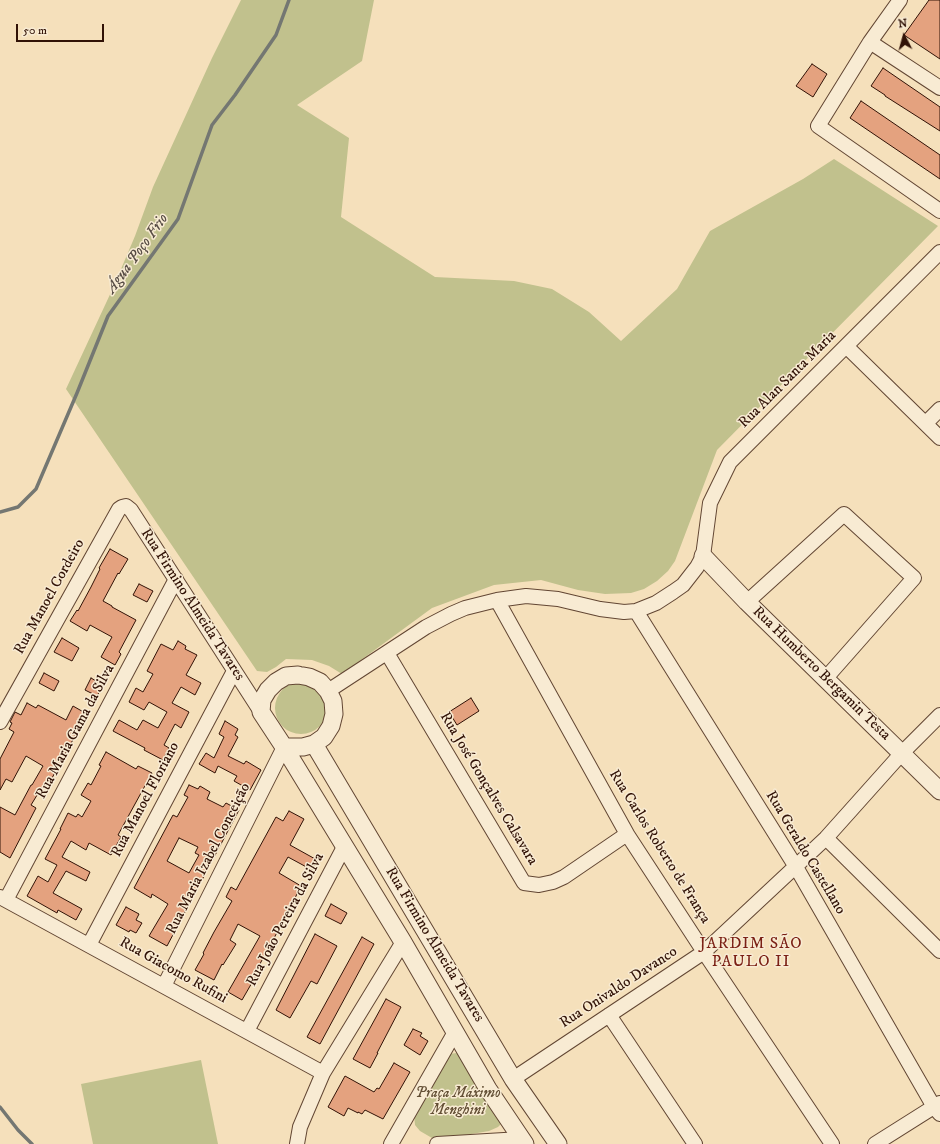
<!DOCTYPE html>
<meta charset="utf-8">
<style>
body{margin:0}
#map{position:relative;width:940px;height:1144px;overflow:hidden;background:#f5e0bb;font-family:"IM FELL DW Pica",serif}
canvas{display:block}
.north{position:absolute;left:884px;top:16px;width:40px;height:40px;-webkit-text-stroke:3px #f8ebd3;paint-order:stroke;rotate:354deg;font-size:11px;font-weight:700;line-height:16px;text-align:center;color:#311206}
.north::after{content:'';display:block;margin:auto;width:14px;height:18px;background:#311206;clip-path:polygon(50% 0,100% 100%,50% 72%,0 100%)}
.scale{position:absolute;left:16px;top:24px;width:88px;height:18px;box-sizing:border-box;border:2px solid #311206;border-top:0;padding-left:5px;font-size:12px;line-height:14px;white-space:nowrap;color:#311206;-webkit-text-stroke:3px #f8ebd3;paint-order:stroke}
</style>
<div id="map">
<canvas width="940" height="1144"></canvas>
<div class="north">N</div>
<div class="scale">50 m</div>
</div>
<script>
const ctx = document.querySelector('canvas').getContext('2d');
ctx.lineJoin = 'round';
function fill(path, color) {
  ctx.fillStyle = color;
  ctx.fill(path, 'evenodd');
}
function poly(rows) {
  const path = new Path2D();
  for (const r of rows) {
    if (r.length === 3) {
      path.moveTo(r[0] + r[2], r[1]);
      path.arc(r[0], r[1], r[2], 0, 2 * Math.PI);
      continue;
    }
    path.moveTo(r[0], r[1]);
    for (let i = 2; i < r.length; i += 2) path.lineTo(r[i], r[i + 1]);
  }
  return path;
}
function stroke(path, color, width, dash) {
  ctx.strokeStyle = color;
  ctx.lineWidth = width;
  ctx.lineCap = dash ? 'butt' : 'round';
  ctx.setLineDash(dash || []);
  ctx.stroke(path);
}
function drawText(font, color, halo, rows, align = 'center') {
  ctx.font = font + ' "IM FELL DW Pica",serif';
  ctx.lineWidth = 3;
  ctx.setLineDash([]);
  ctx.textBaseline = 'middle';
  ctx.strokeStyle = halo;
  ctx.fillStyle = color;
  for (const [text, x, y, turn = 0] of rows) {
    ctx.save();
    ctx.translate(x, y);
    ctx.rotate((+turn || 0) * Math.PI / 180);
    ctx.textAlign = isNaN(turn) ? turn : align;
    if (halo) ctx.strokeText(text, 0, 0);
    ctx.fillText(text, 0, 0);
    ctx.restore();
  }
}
fill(poly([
 [241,0,374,0,362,61,297,105,349,138,341,217,435,277,514,281,552,289,589,312,621,341,677,289,710,231,803,179,834,159,938,226,717,450,675,561,668,571,657,581,644,589,631,593,605,594,578,590,541,580,494,585,432,608,342,674,329,666,312,660,286,659,276,667,267,672,257,671,66,389,113,288,135,236,153,187,212,58],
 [301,708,26],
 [457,1053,461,1053,502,1123,498,1127,489,1131,442,1139,432,1138,420,1131,415,1125,414,1114,449,1054],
 [201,1060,218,1144,93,1144,81,1084]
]), '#c1c18d');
stroke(poly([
 [0,512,18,507,36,489,77,393,108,316,178,219,212,125,235,95,276,35,289,0],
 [0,1107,18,1130,32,1144]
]), '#747772', 3.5);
const building = poly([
 [929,0,940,0,940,59,904,35,929,0],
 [812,64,827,74,813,97,796,86,812,64],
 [883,68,940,107,940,131,885,96,885,95,871,86,883,68],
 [861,101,940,155,940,179,850,118,861,101],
 [110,549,128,559,119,574,118,573,103,601,112,606,112,607,136,620,119,652,121,654,115,665,101,657,112,637,90,625,87,631,70,621,77,610,78,611,91,587,100,569,99,568,110,549],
 [139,584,153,591,147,602,133,595,139,584],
 [62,638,79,648,72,661,54,652,62,638],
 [178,641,186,646,185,649,197,655,186,675,201,683,195,695,181,687,172,703,189,712,181,728,175,724,164,745,169,748,163,760,144,750,145,748,113,731,119,720,137,730,143,720,158,728,167,712,149,702,144,710,129,702,136,688,143,692,153,674,147,671,161,644,173,650,178,641],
 [44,673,59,681,54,691,39,683,44,673],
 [91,678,103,685,97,696,85,690,91,678],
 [471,698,479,711,457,725,449,712,471,698],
 [27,703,36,708,38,705,66,720,73,706,87,714,46,789,42,787,31,805,36,808,10,858,0,852,0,807,15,815,31,785,32,785,43,766,26,756,12,782,6,779,0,790,0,759,14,732,9,729,12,723,10,722,15,712,21,715,27,703],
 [225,721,238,729,235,735,238,737,228,756,244,764,246,761,261,770,250,790,234,781,237,776,218,766,215,773,199,764,206,753,214,758,224,737,219,734,225,721],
 [106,752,136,769,138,766,152,773,118,835,121,837,111,855,89,843,86,850,71,841,62,857,90,872,86,881,66,871,53,893,82,909,76,920,58,910,57,913,27,896,38,876,48,882,57,865,45,859,61,829,60,829,68,813,76,817,78,814,82,817,91,801,81,795,88,783,91,785,101,766,99,765,106,752],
 [189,785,198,789,200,786,210,792,207,799,223,807,226,803,239,810,167,946,149,936,168,904,152,894,151,898,134,888,173,815,177,817,188,797,184,795,189,785],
 [179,838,198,847,195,853,199,855,189,873,167,861,179,838],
 [289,811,304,819,290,845,317,860,312,870,288,857,279,873,301,886,286,916,255,973,257,974,242,1000,228,992,260,936,238,924,230,940,236,944,223,965,222,964,214,980,195,970,204,954,203,953,214,932,232,901,226,897,231,887,236,890,276,817,283,821,289,811],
 [331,904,347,913,341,924,325,916,331,904],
 [126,907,139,914,136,920,142,923,136,933,130,930,129,932,116,925,126,907],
 [315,934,337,946,317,984,311,981,290,1018,276,1010,315,934],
 [362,937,374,944,320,1044,307,1037,362,937],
 [386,999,401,1007,377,1053,378,1053,370,1068,353,1059,386,999],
 [413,1029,422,1033,420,1036,428,1041,420,1055,404,1045,413,1029],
 [394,1063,410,1072,383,1119,365,1110,362,1114,358,1112,358,1113,348,1108,344,1116,328,1107,345,1076,374,1092,377,1088,379,1089,394,1063]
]);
fill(building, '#e4a27f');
stroke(building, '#311206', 1);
const minor = poly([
 [900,0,870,42,818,126,940,211],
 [870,42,940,88],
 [846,346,940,438],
 [926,423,940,409],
 [497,600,627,834,704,952,832,1144],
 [747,602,844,514,914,578,825,679],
 [636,611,796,867,934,1107,940,1114],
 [387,653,524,883,539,885,553,882,564,877,627,834],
 [328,691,426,627,451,614,465,608,497,600,526,596,558,599,600,609,624,612,636,611,656,603,673,592,683,585,697,567,703,556,710,503,730,462,940,252],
 [0,722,119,509,122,507,126,506,131,510,261,712],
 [826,838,940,951],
 [0,897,323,1073],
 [6,900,176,579],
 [89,945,234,671],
 [164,986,284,747],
 [609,1015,695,1144],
 [247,1031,344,847],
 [513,1079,704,952,826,838,902,753,940,715],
 [297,1144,300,1127,323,1073,403,942],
 [391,1144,455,1032],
 [437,1144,521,1139],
 [875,1144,940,1103]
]);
const tertiary = poly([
 [703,556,747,602,940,791],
 [298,675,309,677,320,682,328,691,333,701,334,714,331,726,324,737,314,744,303,747,284,747,261,712,262,700,268,690,276,682,286,676,298,675],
 [314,744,513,1079,558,1144],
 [284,747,403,942,488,1089,525,1144]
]);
stroke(minor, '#624633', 16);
stroke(tertiary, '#624633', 19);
stroke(minor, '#f8ebd3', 14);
stroke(tertiary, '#f8ebd3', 17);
drawText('15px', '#311206', '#f8ebd3', [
 ["Rua Alan Santa Maria",788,380,-45],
 ["Rua Manoel Cordeiro",50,597,-61],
 ["Rua Firmino Almeida Tavares",192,605,57],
 ["Rua Humberto Bergamin Testa",821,674,44],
 ["Rua Maria Gama da Silva",76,732,-62],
 ["Rua José Gonçalves Calsavara",488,789,59],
 ["Rua Manoel Floriano",146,800,-62],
 ["Rua Carlos Roberto de França",659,847,58],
 ["Rua Geraldo Castellano",805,853,59],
 ["Rua Maria Izabel Conceição",209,859,-63],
 ["Rua João Pereira da Silva",286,920,-62],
 ["Rua Firmino Almeida Tavares",434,945,59],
 ["Rua Giacomo Rufini",173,971,29],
 ["Rua Onivaldo Davanco",619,988,-33]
]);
drawText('italic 15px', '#634f35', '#f8ebd3', [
 ["Praça Máximo",458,1094],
 ["Menghini",458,1111]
]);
drawText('italic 16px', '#584d45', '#f8ebd3', [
 ["Água Poço Frio",138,254,-54]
]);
ctx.letterSpacing = '1px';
drawText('16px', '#7a1f14', '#f8ebd3', [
 ["JARDIM SÃO",751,945],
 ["PAULO II",751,963]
]);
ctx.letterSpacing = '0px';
</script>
